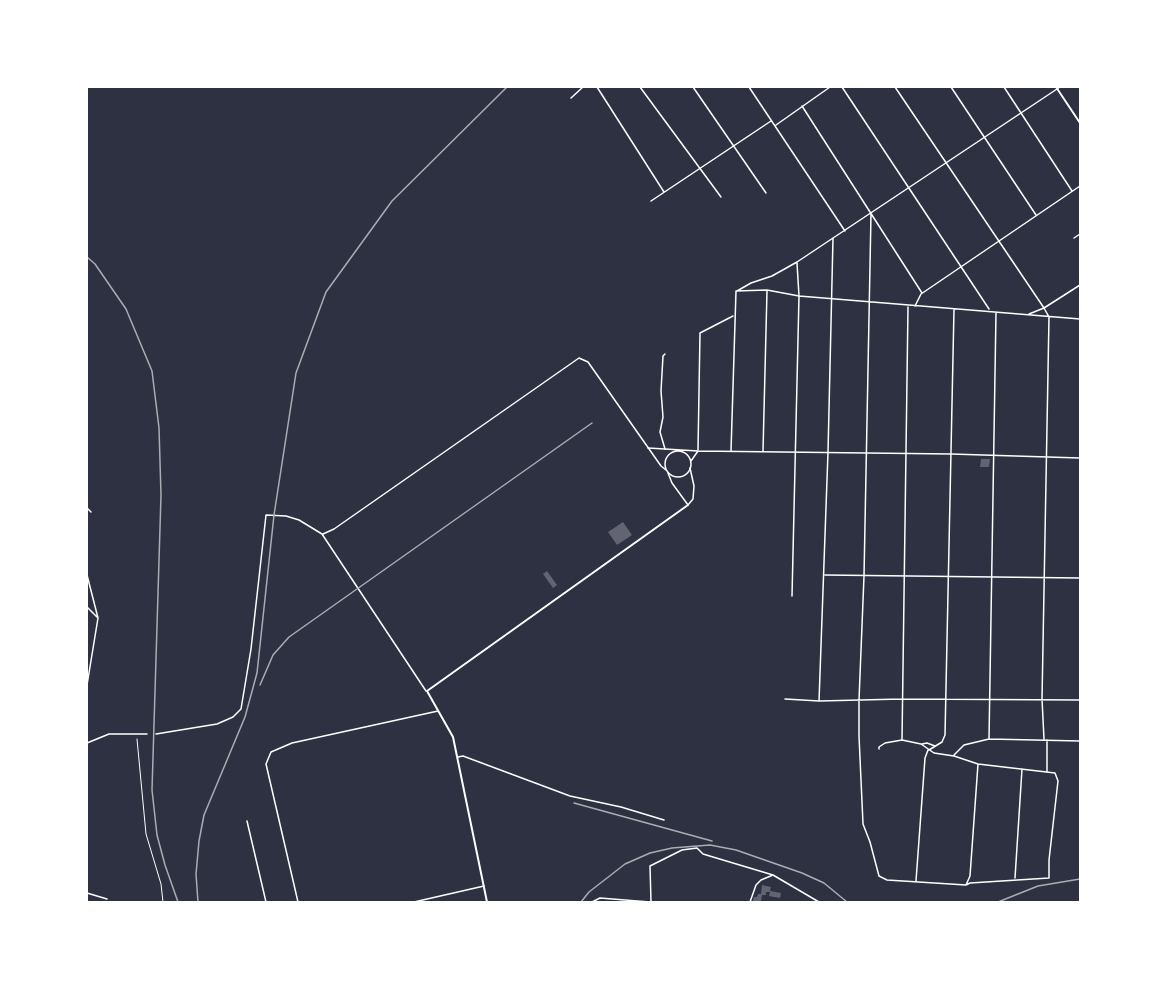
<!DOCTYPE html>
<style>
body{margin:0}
#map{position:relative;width:1167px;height:989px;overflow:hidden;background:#2d3142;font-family:Arial,sans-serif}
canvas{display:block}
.frame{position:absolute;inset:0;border:88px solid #fff;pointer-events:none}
</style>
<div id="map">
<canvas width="1167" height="989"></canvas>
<div class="frame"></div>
</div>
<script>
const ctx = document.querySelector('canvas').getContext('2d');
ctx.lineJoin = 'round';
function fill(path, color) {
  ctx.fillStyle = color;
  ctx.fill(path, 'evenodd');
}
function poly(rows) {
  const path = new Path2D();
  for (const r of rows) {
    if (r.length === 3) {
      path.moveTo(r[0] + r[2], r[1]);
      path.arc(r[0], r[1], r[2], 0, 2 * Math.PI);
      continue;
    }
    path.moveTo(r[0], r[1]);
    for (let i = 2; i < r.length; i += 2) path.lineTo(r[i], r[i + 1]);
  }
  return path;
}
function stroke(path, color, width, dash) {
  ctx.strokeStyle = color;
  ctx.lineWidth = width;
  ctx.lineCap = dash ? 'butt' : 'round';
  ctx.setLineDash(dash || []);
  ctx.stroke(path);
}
fill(poly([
 [981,459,990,459,989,467,980,467],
 [623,522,632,535,617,545,608,532],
 [547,571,557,585,553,588,543,574],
 [762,885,771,887,770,891,781,893,780,898,769,896,770,892,766,892,766,895,762,895,761,902,753,901,754,897,757,897,758,894,761,894]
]), '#626471');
stroke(poly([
 [137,739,146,834,161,884,163,902]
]), '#fff', 1);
stroke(poly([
 [597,87,664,192],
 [640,87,721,197],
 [693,87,766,193],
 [749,87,845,231],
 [842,87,989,309],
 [895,87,1044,308,1049,317,1042,699,1044,739],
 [951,87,1036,215],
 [1004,87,1072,191],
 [571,98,583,87],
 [802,106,922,293],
 [776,125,830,87],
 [651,201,771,121],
 [871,214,864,576,859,700,859,736,863,824,870,842,879,876,887,880,966,885,970,883,1049,878,1049,860,1058,781,1055,773,978,764,954,756,934,753,921,744,902,740,885,743,879,747,879,749],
 [1074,238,1080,234],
 [737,291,751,283,772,276,797,262,1060,87],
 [915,306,921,294,1080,186],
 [1029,314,1044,308,1080,285],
 [665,354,663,356,661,391,663,417,660,432,665,449],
 [698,450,700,333,733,316],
 [731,451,736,291,767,290,799,296,1080,319],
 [763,451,767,291],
 [668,473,672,483,688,505,693,499,694,486,690,468],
 [87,508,91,512],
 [323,534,334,529,579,358,588,362,661,466,666,470],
 [87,575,98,618,87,685],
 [825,575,1080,578],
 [792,596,799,296,797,263],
 [87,607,97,617],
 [785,699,819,701,902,699,1080,700],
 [819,701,828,452,833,238],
 [87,719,87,721],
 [156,734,217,724,233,717,241,709,251,649,266,515,286,516,299,520,322,534,426,691],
 [989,739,996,313],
 [902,740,908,307],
 [1047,740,1047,771],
 [87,743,109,734,147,734],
 [922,744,927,743,935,746],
 [929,750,942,742,945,735,954,309],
 [954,755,964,745,989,739,1080,741],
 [458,757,463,756,570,796,621,807,664,820],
 [247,821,266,902],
 [1015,878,1022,769],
 [916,881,925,758,928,750],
 [966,885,970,876,978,764],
 [87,893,107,899],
 [298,902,266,764,271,752,292,743,438,711],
 [414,902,484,886],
 [592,902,600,898,650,902],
 [651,902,650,866,682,850,697,848,703,854,773,875,819,902],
 [750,902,756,885,761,880,773,875]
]), '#fff', 1.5);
stroke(poly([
 [648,448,698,451,951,454,1080,458],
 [678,464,13],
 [691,461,698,451]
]), '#fff', 1.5);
stroke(poly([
 [1056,87,1080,123],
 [487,902,453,737,427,691,688,505]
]), '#fff', 2);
stroke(poly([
 [87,257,95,264,126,309,152,371,159,428,161,495,152,790,157,835,165,865,178,902],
 [260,685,273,655,289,637,592,423],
 [574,803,712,841],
 [198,902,196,874,199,841,204,815,245,717,257,673,274,515,296,373,326,292,392,201,507,87],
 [581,902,589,892,625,864,650,853,672,848,710,845,736,850,802,873,824,883,847,902],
 [998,902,1038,886,1080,879]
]), '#abadb3', 1.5);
</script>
